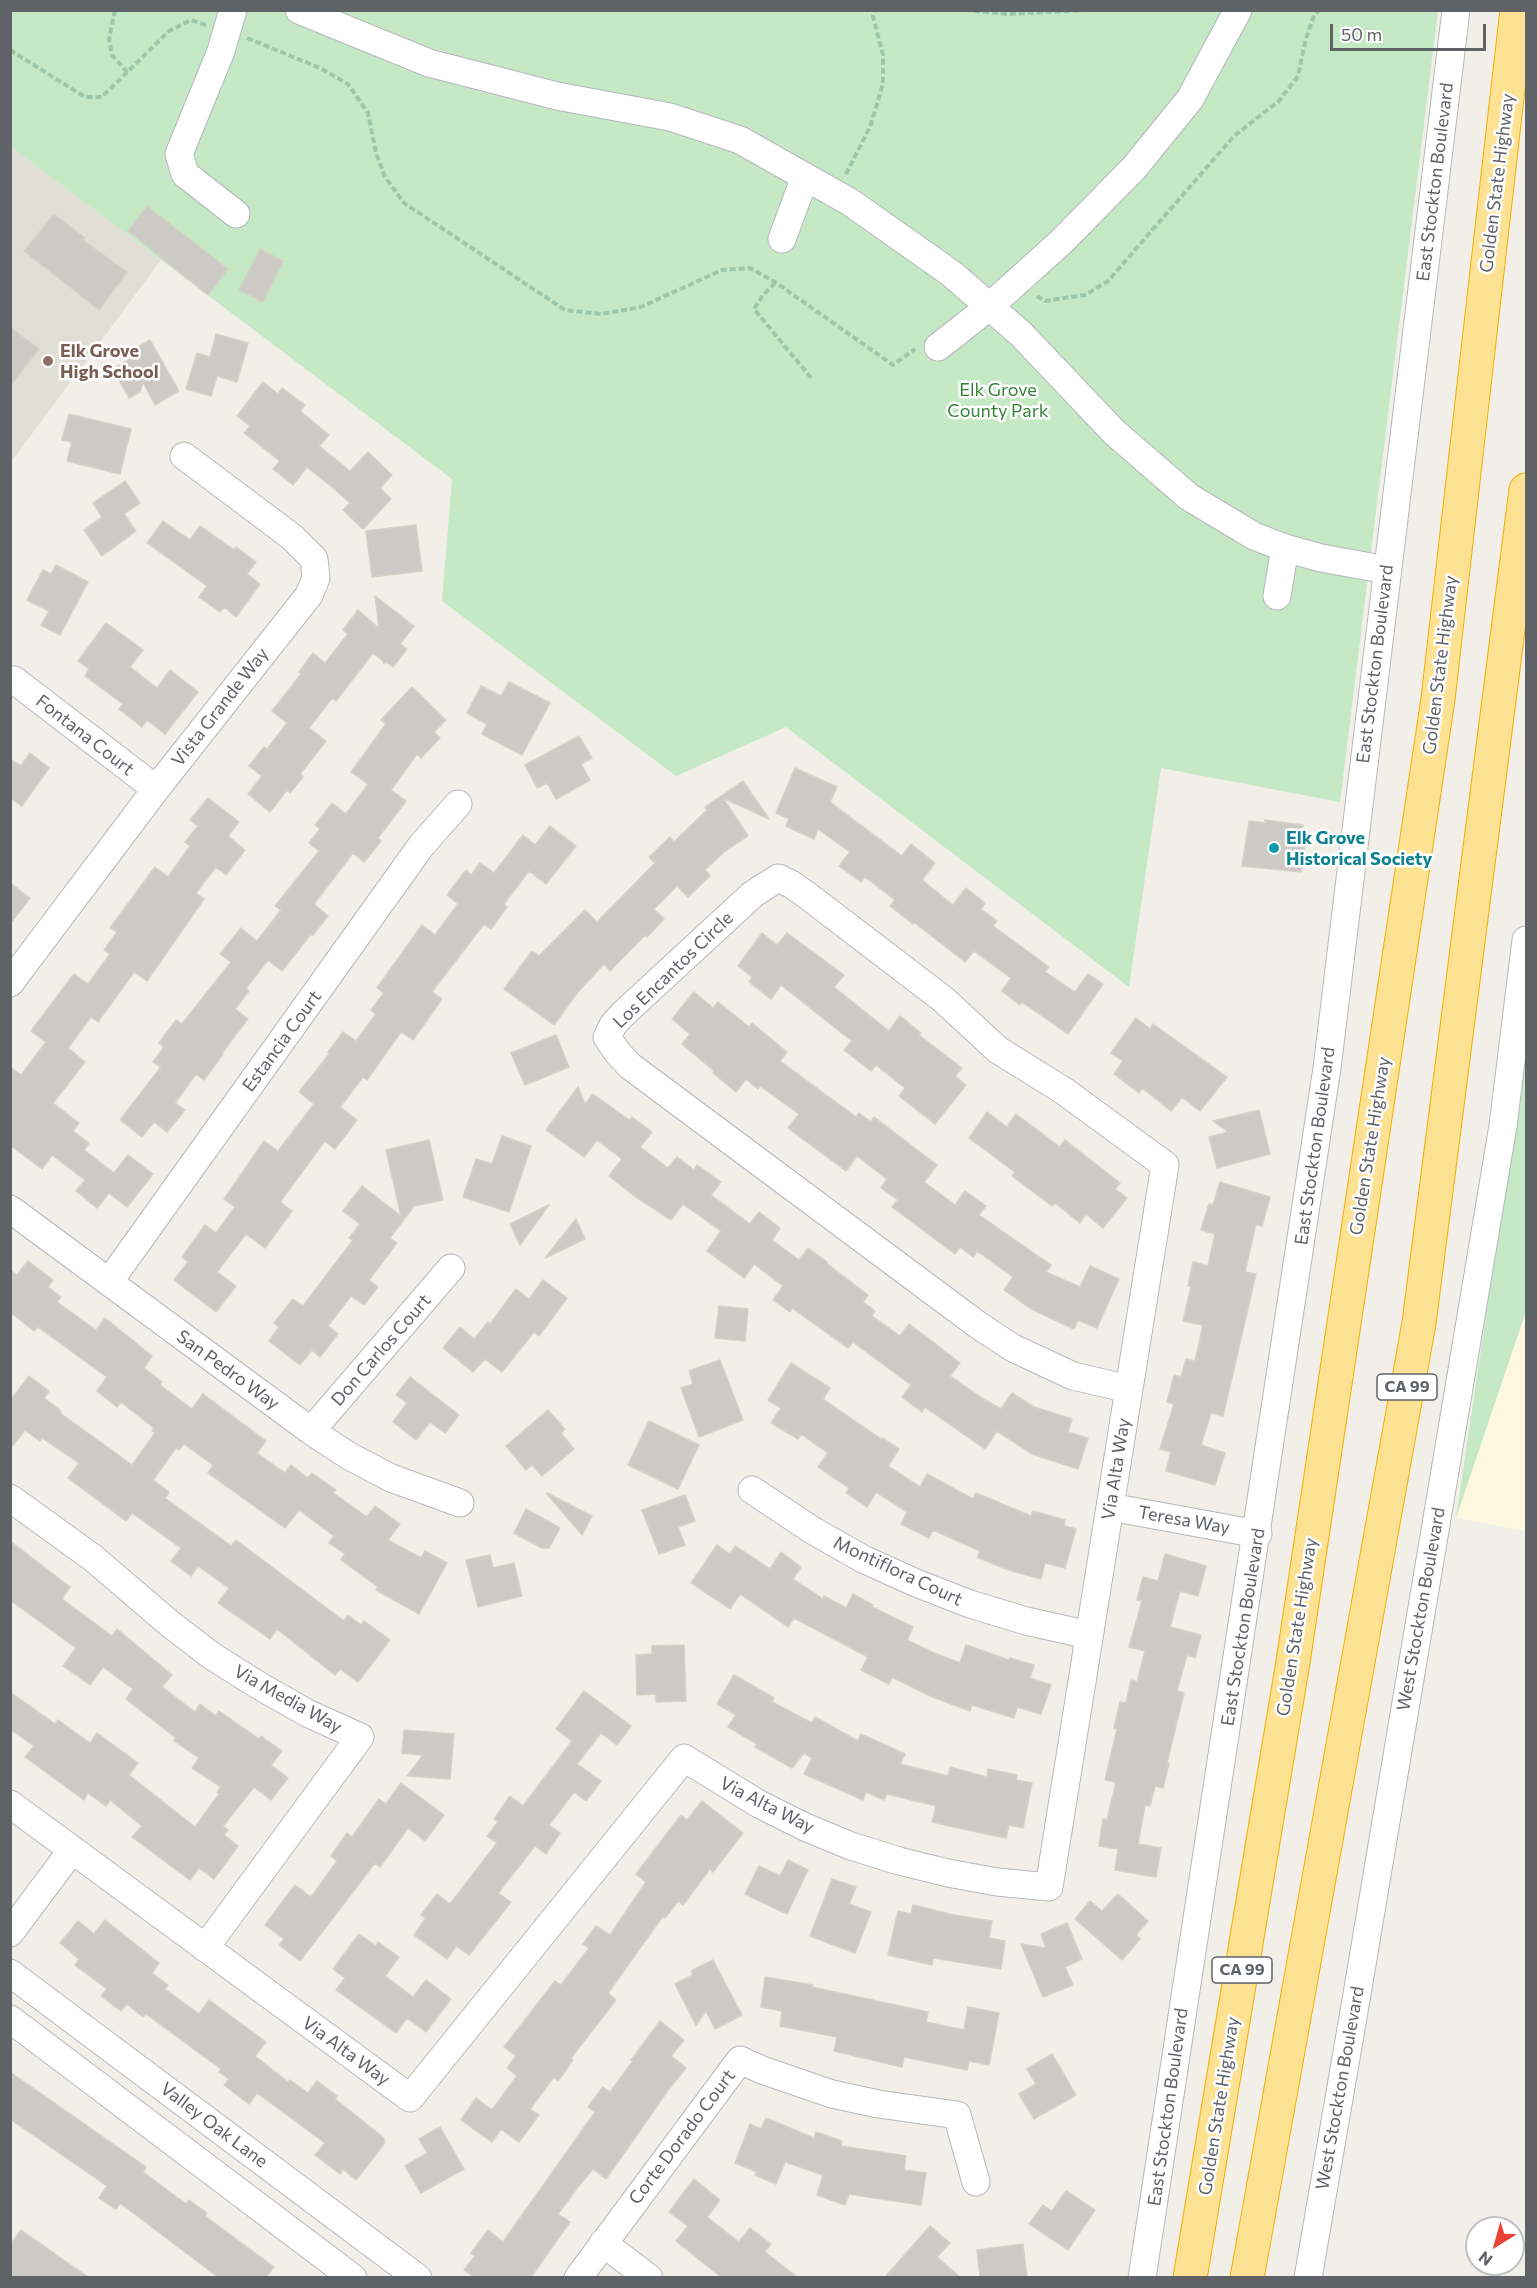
<!DOCTYPE html>
<style>
body{margin:0}
#map{position:relative;width:1537px;height:2288px;overflow:hidden;background:#f1efe8;font-family:Commissioner,sans-serif}
canvas{display:block}
.frame{position:absolute;inset:0;border:12px solid #5f6368;pointer-events:none}
.north{position:absolute;left:1465px;top:2216px;width:60px;height:60px;box-sizing:border-box;background:#fff;border:2px solid #bfc1c3;border-radius:50%;rotate:217deg;font-size:16px;font-weight:700;line-height:24px;text-align:center;color:#5f6368}
.north::after{content:'';display:block;margin:auto;width:21px;height:27px;background:#ea4335;clip-path:polygon(50% 0,100% 100%,50% 72%,0 100%)}
.scale{position:absolute;left:1330px;top:24px;width:156px;height:27px;box-sizing:border-box;border:3px solid #5f6368;border-top:0;padding-left:8px;font-size:18px;line-height:21px;white-space:nowrap;color:#5f6368;-webkit-text-stroke:4px #fff;paint-order:stroke}
</style>
<div id="map">
<canvas width="1537" height="2288"></canvas>
<div class="frame"></div>
<div class="north">N</div>
<div class="scale">50 m</div>
</div>
<script>
const ctx = document.querySelector('canvas').getContext('2d');
ctx.lineJoin = 'round';
function fill(path, color) {
  ctx.fillStyle = color;
  ctx.fill(path, 'evenodd');
}
function poly(rows) {
  const path = new Path2D();
  for (const r of rows) {
    path.moveTo(r[0], r[1]);
    for (let i = 2; i < r.length; i += 2) path.lineTo(r[i], r[i + 1]);
  }
  return path;
}
function stroke(path, color, width, dash) {
  ctx.strokeStyle = color;
  ctx.lineWidth = width;
  ctx.lineCap = dash ? 'butt' : 'round';
  ctx.setLineDash(dash || []);
  ctx.stroke(path);
}
function drawText(font, color, halo, rows, align = 'center') {
  ctx.font = font + ' Commissioner,sans-serif';
  ctx.lineWidth = 5;
  ctx.setLineDash([]);
  ctx.textBaseline = 'middle';
  ctx.strokeStyle = halo;
  ctx.fillStyle = color;
  for (const [text, x, y, turn = 0] of rows) {
    ctx.save();
    ctx.translate(x, y);
    ctx.rotate((+turn || 0) * Math.PI / 180);
    ctx.textAlign = isNaN(turn) ? turn : align;
    if (halo) ctx.strokeText(text, 0, 0);
    ctx.fillText(text, 0, 0);
    ctx.restore();
  }
}
fill(poly([
 [1526,1311,1526,1531,1456,1518]
]), '#fef7e0');
fill(poly([
 [11,147,161,260,11,462]
]), '#e1ded6');
fill(poly([
 [10,11,1438,11,1340,802,1161,768,1129,987,786,727,676,776,442,601,452,479,11,147],
 [1526,1046,1526,1311,1456,1518]
]), '#c5e8c5');
const building = poly([
 [147,206,228,269,208,295,128,231,147,206],
 [54,214,85,238,83,240,127,272,99,310,24,251,54,214],
 [260,249,283,261,263,302,239,290,260,249],
 [10,327,39,349,10,386,10,327],
 [216,334,248,343,237,382,217,376,211,396,186,389,197,353,210,357,216,334],
 [150,340,179,391,155,405,143,382,140,392,129,398,113,369,132,358,129,352,150,340],
 [263,382,278,394,282,388,305,405,300,411,329,435,319,446,350,471,368,452,392,475,380,488,391,499,363,529,343,510,350,503,332,487,307,467,293,485,273,469,280,461,244,433,250,426,237,416,263,382],
 [69,414,131,429,120,474,67,461,72,442,62,440,69,414],
 [125,481,140,503,124,514,136,531,102,556,84,530,102,517,93,503,125,481],
 [163,521,190,540,200,526,234,550,236,547,256,562,247,574,260,584,236,617,224,607,220,612,199,597,207,586,147,543,163,521],
 [416,525,422,571,372,577,366,531,416,525],
 [56,565,88,582,60,635,41,625,49,611,27,600,43,570,51,574,56,565],
 [375,596,414,626,400,644,407,649,393,667,386,662,384,664,383,661,373,653,336,701,332,698,309,728,326,741,300,774,303,777,290,793,287,790,270,812,248,794,262,776,249,766,264,747,267,749,287,723,272,711,301,674,299,672,313,653,325,663,348,634,343,630,358,610,379,628,375,596],
 [106,623,143,650,130,667,157,688,170,670,198,692,165,734,147,720,142,727,119,709,123,704,85,676,89,669,78,661,106,623],
 [509,682,550,703,522,755,482,734,487,724,467,713,481,686,501,696,509,682],
 [412,687,446,720,434,732,440,738,421,758,417,754,391,790,406,801,378,838,381,841,364,862,353,853,314,904,328,916,312,936,311,934,282,971,268,960,246,988,249,991,235,1009,248,1019,222,1053,223,1054,204,1080,196,1074,175,1103,185,1110,167,1132,154,1122,142,1137,120,1120,161,1067,153,1062,164,1047,159,1043,176,1020,182,1024,231,962,220,954,241,928,257,941,281,910,275,906,319,851,309,843,320,829,315,825,332,803,346,814,368,784,351,772,386,724,381,720,412,687],
 [579,736,592,758,581,764,590,780,556,799,547,783,537,788,525,765,579,736],
 [30,753,49,768,22,806,10,798,10,759,21,766,30,753],
 [795,768,837,787,830,802,902,856,911,844,935,863,922,880,953,905,966,888,985,903,981,909,997,921,993,926,1049,967,1045,972,1075,992,1088,974,1103,984,1068,1034,1022,1002,1020,1005,1002,991,1011,978,974,951,965,962,915,923,913,924,890,906,895,900,865,877,861,882,839,866,850,852,818,829,814,839,786,826,789,819,776,813,795,768],
 [743,781,769,819,723,798,748,836,724,852,705,870,710,876,688,897,677,886,654,909,664,919,647,937,645,935,610,971,604,964,577,993,554,1025,504,989,532,951,539,956,585,910,597,922,655,863,649,857,670,837,674,842,707,810,705,807,743,781],
 [208,798,239,822,228,836,245,850,226,875,216,867,196,893,204,899,147,981,134,972,98,1022,91,1017,68,1048,85,1062,53,1103,79,1123,73,1131,89,1143,84,1150,114,1173,128,1155,153,1174,127,1207,109,1193,97,1208,76,1191,85,1180,52,1155,42,1169,10,1145,10,1067,21,1075,46,1042,31,1031,74,974,88,984,110,954,104,950,117,932,110,928,155,867,168,877,190,846,185,842,198,826,190,820,208,798],
 [1265,820,1303,825,1302,830,1307,830,1301,872,1242,866,1249,821,1265,823,1265,820],
 [550,826,576,846,546,884,529,871,504,904,507,907,491,929,484,924,432,992,442,999,413,1040,401,1032,367,1080,363,1077,340,1107,357,1120,335,1149,325,1141,280,1202,292,1211,265,1248,246,1234,217,1272,236,1286,216,1312,174,1280,188,1262,182,1257,205,1225,216,1233,235,1207,224,1199,264,1141,278,1151,314,1104,299,1092,330,1053,328,1052,343,1032,356,1041,376,1014,371,1010,384,993,377,988,422,925,435,935,458,904,447,895,466,870,471,875,480,863,494,873,523,835,535,845,550,826],
 [10,883,30,898,10,924,10,883],
 [762,933,777,945,787,933,844,975,834,987,889,1031,900,1016,921,1033,919,1035,962,1068,955,1076,966,1085,935,1124,899,1096,905,1088,876,1065,871,1071,844,1050,852,1041,781,985,771,999,749,982,752,977,738,966,762,933],
 [694,992,713,1008,718,1002,749,1027,752,1023,787,1052,780,1061,856,1117,859,1113,871,1122,874,1117,937,1165,924,1182,955,1205,965,1191,986,1206,979,1215,1051,1265,1046,1272,1080,1287,1090,1266,1119,1279,1097,1328,1078,1320,1074,1329,1031,1309,1004,1290,1013,1277,977,1251,973,1257,960,1247,955,1254,892,1207,898,1200,881,1188,887,1179,857,1156,846,1171,788,1128,799,1114,760,1086,758,1089,746,1079,736,1092,713,1073,714,1071,682,1044,690,1034,672,1019,694,992],
 [1136,1018,1150,1029,1153,1024,1227,1077,1200,1111,1182,1097,1171,1111,1142,1088,1139,1093,1114,1074,1123,1061,1111,1053,1136,1018],
 [556,1035,569,1067,525,1085,511,1053,556,1035],
 [578,1087,585,1104,593,1094,629,1120,632,1117,652,1132,640,1147,668,1168,677,1157,694,1170,697,1165,721,1182,711,1195,750,1224,759,1212,780,1228,772,1240,799,1260,808,1248,827,1262,826,1263,868,1295,863,1302,875,1311,872,1316,900,1336,909,1324,929,1339,960,1363,950,1376,982,1398,1001,1409,1012,1393,1034,1407,1072,1419,1068,1432,1088,1438,1078,1469,1032,1454,997,1431,985,1449,925,1407,922,1412,902,1397,911,1385,853,1342,848,1348,792,1308,790,1312,773,1300,783,1286,754,1264,744,1278,707,1251,721,1231,683,1204,671,1220,633,1195,609,1176,622,1159,597,1140,584,1157,546,1130,578,1087],
 [1259,1110,1270,1154,1217,1168,1209,1137,1228,1132,1213,1121,1259,1110],
 [987,1112,1007,1127,1016,1114,1060,1147,1065,1140,1120,1183,1115,1189,1127,1198,1103,1228,1086,1214,1080,1223,1055,1203,1052,1206,1012,1176,1015,1172,969,1138,987,1112],
 [502,1136,531,1146,509,1212,463,1197,476,1159,492,1164,502,1136],
 [429,1140,443,1200,414,1206,390,1238,397,1243,369,1280,378,1287,364,1305,351,1296,328,1326,338,1334,320,1357,312,1350,300,1365,269,1341,279,1327,274,1323,293,1299,303,1306,353,1240,349,1238,360,1224,343,1211,362,1186,401,1216,386,1150,429,1140],
 [1220,1182,1270,1197,1262,1226,1256,1224,1245,1272,1256,1274,1223,1416,1211,1413,1201,1445,1225,1453,1215,1485,1166,1471,1171,1452,1160,1449,1174,1404,1167,1402,1174,1375,1181,1377,1186,1359,1195,1361,1203,1325,1183,1321,1191,1287,1188,1286,1193,1262,1208,1266,1215,1234,1201,1230,1209,1204,1213,1205,1220,1182],
 [549,1205,520,1245,510,1224,549,1205],
 [576,1219,585,1239,545,1258,576,1219],
 [28,1261,53,1280,48,1287,61,1297,57,1302,96,1330,105,1318,152,1356,144,1368,162,1382,160,1385,192,1409,203,1394,266,1441,257,1453,285,1473,291,1465,308,1478,312,1473,336,1490,333,1493,367,1517,375,1506,400,1524,388,1540,421,1558,425,1551,447,1563,419,1614,376,1590,378,1587,341,1560,345,1554,329,1543,334,1536,299,1510,285,1528,208,1473,213,1465,184,1444,179,1450,176,1448,153,1480,169,1492,165,1498,231,1546,236,1540,344,1621,348,1615,361,1625,364,1621,390,1640,358,1682,340,1669,335,1675,277,1629,270,1639,218,1603,229,1588,198,1566,191,1576,171,1561,181,1548,132,1513,126,1521,68,1478,79,1463,42,1438,40,1441,25,1430,10,1449,10,1401,29,1376,49,1391,44,1398,61,1411,60,1413,132,1465,155,1433,152,1431,154,1428,121,1402,117,1407,97,1391,107,1377,38,1327,34,1331,10,1312,10,1270,17,1275,28,1261],
 [543,1280,567,1298,539,1336,534,1332,502,1372,485,1359,473,1372,443,1348,460,1327,474,1339,488,1322,490,1324,516,1289,529,1299,543,1280],
 [719,1306,748,1309,745,1341,715,1338,719,1306],
 [720,1360,743,1420,699,1437,681,1388,693,1384,689,1371,720,1360],
 [791,1363,830,1388,823,1399,881,1439,882,1438,899,1449,888,1466,920,1487,927,1474,973,1499,976,1493,1031,1516,1033,1511,1065,1520,1064,1526,1076,1529,1065,1568,1045,1563,1041,1579,1008,1570,977,1557,980,1551,933,1530,929,1538,901,1524,907,1512,876,1492,867,1507,846,1493,849,1488,818,1467,828,1453,801,1434,798,1439,771,1423,781,1408,768,1400,791,1363],
 [410,1377,459,1415,445,1433,430,1422,416,1440,393,1422,407,1403,396,1395,410,1377],
 [548,1410,565,1429,561,1433,574,1449,542,1476,532,1465,526,1470,506,1446,548,1410],
 [649,1421,699,1445,678,1489,628,1465,649,1421],
 [547,1493,592,1516,582,1535,547,1494,547,1493],
 [685,1495,695,1521,678,1527,685,1545,659,1554,642,1510,685,1495],
 [526,1509,560,1528,549,1548,542,1548,514,1533,526,1509],
 [10,1541,70,1587,62,1599,112,1636,117,1629,172,1675,162,1687,195,1712,200,1704,216,1716,219,1711,259,1739,261,1736,282,1751,271,1765,288,1778,271,1800,254,1787,223,1826,228,1830,224,1835,238,1846,214,1879,199,1868,190,1880,132,1837,142,1826,110,1800,106,1806,88,1793,84,1800,25,1757,34,1746,10,1729,10,1692,55,1724,58,1720,90,1743,97,1733,138,1763,129,1775,195,1827,219,1794,217,1792,221,1787,192,1768,199,1758,174,1741,176,1738,126,1699,133,1689,103,1667,90,1685,63,1666,76,1648,10,1600,10,1541],
 [717,1545,730,1554,735,1546,770,1569,781,1552,801,1567,793,1579,823,1599,824,1596,846,1608,853,1594,873,1605,872,1607,913,1627,907,1640,934,1653,960,1663,966,1645,1009,1660,1010,1658,1034,1665,1030,1678,1051,1685,1041,1714,1017,1707,1014,1718,972,1705,970,1711,930,1696,892,1677,889,1684,861,1670,868,1657,794,1618,788,1627,740,1594,730,1609,691,1583,717,1545],
 [1165,1554,1206,1566,1198,1596,1180,1591,1170,1627,1201,1635,1195,1658,1187,1655,1177,1691,1184,1693,1167,1763,1169,1763,1163,1788,1155,1786,1150,1806,1145,1805,1138,1844,1161,1848,1156,1877,1115,1870,1118,1849,1099,1846,1103,1819,1107,1820,1116,1782,1105,1780,1117,1729,1114,1728,1120,1702,1126,1703,1131,1680,1137,1682,1145,1651,1129,1647,1142,1601,1137,1600,1143,1577,1158,1581,1165,1554],
 [490,1555,493,1568,514,1563,522,1596,478,1607,466,1560,490,1555],
 [684,1645,686,1701,656,1702,656,1694,637,1695,636,1655,652,1654,652,1646,684,1645],
 [734,1675,774,1698,772,1702,812,1723,815,1717,858,1741,861,1734,905,1754,900,1764,948,1776,950,1767,987,1777,988,1769,1017,1775,1016,1780,1032,1783,1023,1828,1009,1825,1006,1838,958,1828,932,1822,936,1806,887,1794,884,1800,866,1792,863,1800,804,1774,812,1758,804,1753,792,1768,755,1747,757,1744,728,1727,736,1715,717,1704,734,1675],
 [584,1691,631,1726,617,1745,601,1733,577,1764,601,1781,586,1801,574,1792,549,1825,560,1833,546,1854,535,1846,498,1893,511,1902,469,1955,456,1946,447,1959,414,1935,426,1918,421,1915,437,1894,450,1904,497,1843,487,1836,498,1822,494,1819,510,1796,523,1806,572,1741,556,1729,584,1691],
 [404,1730,454,1734,450,1779,407,1776,423,1755,402,1753,404,1730],
 [401,1783,444,1815,425,1841,408,1828,380,1867,375,1863,300,1961,279,1945,284,1939,265,1925,295,1885,311,1897,337,1861,331,1856,347,1833,352,1837,379,1799,386,1804,401,1783],
 [702,1801,743,1833,713,1872,710,1869,683,1905,678,1901,665,1918,663,1916,608,1993,616,2000,571,2058,573,2060,558,2081,554,2077,530,2109,539,2115,519,2142,501,2129,492,2142,461,2120,476,2098,492,2110,517,2076,507,2068,516,2056,504,2047,555,1981,561,1985,589,1948,583,1944,596,1926,610,1935,646,1882,636,1874,681,1815,687,1820,702,1801],
 [788,1860,808,1870,787,1914,745,1894,759,1866,780,1876,788,1860],
 [832,1879,856,1887,849,1904,871,1912,855,1953,810,1936,832,1879],
 [1118,1894,1148,1921,1136,1935,1140,1939,1122,1960,1075,1919,1090,1901,1102,1911,1118,1894],
 [913,1905,954,1915,992,1921,989,1938,1005,1941,1001,1969,933,1958,932,1965,888,1955,898,1911,911,1914,913,1905],
 [105,1920,159,1963,152,1973,168,1985,165,1989,199,2014,209,2000,266,2042,255,2056,288,2082,290,2080,308,2093,317,2081,337,2096,335,2099,384,2138,384,2144,356,2180,343,2169,340,2174,315,2155,325,2143,257,2093,249,2104,224,2085,229,2079,219,2072,221,2069,146,2014,143,2017,127,2004,121,2011,101,1996,107,1989,75,1965,79,1959,60,1943,78,1921,94,1934,105,1920],
 [1067,1923,1082,1959,1065,1967,1073,1985,1043,1997,1021,1944,1046,1948,1041,1934,1067,1923],
 [359,1934,376,1946,378,1942,399,1957,385,1976,413,1997,426,1980,451,1999,426,2032,407,2018,396,2033,336,1990,345,1978,333,1969,359,1934],
 [713,1960,742,2015,715,2029,706,2011,696,2025,675,1984,693,1975,691,1971,713,1960],
 [765,1977,813,1985,812,1987,928,2012,926,2022,964,2030,968,2007,999,2013,989,2065,969,2061,967,2070,904,2057,902,2067,834,2051,837,2037,780,2026,782,2011,761,2007,765,1977],
 [660,2021,684,2040,671,2056,686,2068,669,2089,606,2179,593,2169,578,2187,558,2214,570,2222,531,2277,474,2277,464,2270,475,2256,471,2253,488,2230,503,2242,595,2112,588,2107,603,2087,610,2092,633,2061,631,2060,660,2021],
 [1052,2054,1076,2095,1034,2119,1019,2094,1036,2084,1027,2069,1052,2054],
 [10,2072,146,2167,143,2172,186,2204,189,2200,207,2213,205,2216,274,2267,266,2277,218,2277,120,2203,116,2209,99,2198,107,2186,10,2119,10,2072],
 [766,2118,814,2138,816,2132,842,2141,841,2146,906,2156,904,2170,926,2173,921,2205,849,2194,845,2205,817,2195,823,2175,785,2162,776,2184,755,2175,757,2172,735,2163,750,2124,761,2129,766,2118],
 [440,2127,464,2169,421,2193,405,2166,427,2153,419,2139,440,2127],
 [694,2179,720,2200,707,2217,739,2242,750,2228,771,2244,765,2252,797,2277,721,2277,676,2241,688,2226,669,2212,694,2179],
 [1066,2191,1095,2210,1068,2250,1029,2224,1043,2205,1052,2211,1066,2191],
 [930,2226,950,2243,937,2257,960,2277,885,2277,930,2226],
 [21,2230,88,2277,10,2277,10,2245,21,2230],
 [1023,2244,1027,2277,980,2277,977,2250,1023,2244]
]);
fill(building, '#cccac5');
stroke(building, '#d6d1c6', 1.5);
const minor = poly([
 [233,10,221,51,179,154,185,174,236,214],
 [299,10,429,63,557,96,670,117,740,140,850,202,952,274,1021,334,1114,432,1189,497,1254,536,1285,548,1321,558,1387,570],
 [782,239,805,177],
 [938,347,989,307,1061,242,1134,168,1190,99,1238,10],
 [1277,596,1285,548],
 [14,680,156,789],
 [10,983,156,789,309,595,316,578,314,559,292,537,184,456],
 [10,1209,311,1431,349,1456,391,1478,460,1503],
 [109,1282,421,846,458,804],
 [311,1431,451,1268],
 [752,1490,812,1530,863,1559,916,1583,970,1604,1026,1621,1089,1635],
 [10,1498,93,1558,169,1623,212,1656,258,1685,307,1713,360,1737,205,1948],
 [1110,1507,1258,1534],
 [10,1804,410,2098,684,1758,759,1804,805,1827,851,1846,899,1861,948,1873,997,1882,1049,1887,1110,1507,1165,1165,1064,1091,998,1050,944,1000,808,896,791,884,778,878,753,894,623,1014,613,1025,607,1037,617,1052,630,1066,978,1325,1013,1348,1073,1376,1129,1389],
 [10,1933,72,1850],
 [10,1973,418,2278],
 [10,2019,353,2278],
 [603,2243,649,2278],
 [578,2278,740,2060,762,2070,832,2094,878,2104,957,2115,976,2182],
 [1142,2278,1327,1068,1456,10],
 [1308,2278,1356,2000,1503,1126,1526,940]
]);
const highway = poly([
 [1190,2278,1293,1662,1438,699,1517,10],
 [1247,2278,1419,1323,1526,490]
]);
stroke(minor, '#b5b8bc', 29);
stroke(highway, '#f9ab00', 35);
stroke(poly([
 [115,10,109,39,112,55,128,73],
 [965,10,1008,14,1089,10],
 [247,38,320,68,348,84,368,113,376,153,385,177,404,203,565,310,601,314,641,307,722,270,750,268,775,282,893,365,915,349],
 [10,50,85,97,102,97,169,31,191,20,206,25],
 [846,174,870,127,883,84,883,55,873,16,875,10],
 [775,283,763,295,754,309,812,379],
 [1037,296,1045,301,1085,295,1108,281,1234,136,1279,101,1298,76,1305,42,1313,18,1319,10]
]), '#9cc7a9', 4, [6, 3]);
stroke(minor, '#fff', 27);
stroke(highway, '#fde293', 33);
for (const [x, y, r, color] of [
 [48,361,6,"#8d6e63"],
 [1274,848,6,"#0f9aa8"]
]) {
  const dot = new Path2D();
  dot.arc(x, y, r, 0, 2 * Math.PI);
  ctx.fillStyle = color;
  ctx.fill(dot);
  stroke(dot, '#fff', 2);
}
for (const [x, y, w] of [
 [1407,1387,60],
 [1242,1970,60]
]) {
  const box = new Path2D();
  box.roundRect(x - w / 2, y - 13, w, 26, 4.5);
  ctx.fillStyle = '#fff';
  ctx.fill(box);
  stroke(box, '#5f6368', 1.5);
}
drawText('bold 16px', '#5f6368', null, [
 ["CA 99",1407,1387],
 ["CA 99",1242,1970]
]);
drawText('18px', '#5f6368', '#fff', [
 ["East Stockton Boulevard",1435,182,-83],
 ["Golden State Highway",1497,183,-83],
 ["East Stockton Boulevard",1375,664,-83],
 ["Golden State Highway",1440,665,-83],
 ["Vista Grande Way",220,707,-52],
 ["Fontana Court",85,735,38],
 ["Los Encantos Circle",673,970,-44],
 ["Estancia Court",282,1041,-54],
 ["East Stockton Boulevard",1315,1146,-82],
 ["Golden State Highway",1370,1146,-81],
 ["Don Carlos Court",381,1350,-49],
 ["San Pedro Way",228,1370,36],
 ["Via Alta Way",1116,1469,-81],
 ["Teresa Way",1184,1520,10],
 ["Montiflora Court",898,1571,25],
 ["West Stockton Boulevard",1421,1609,-80],
 ["East Stockton Boulevard",1243,1627,-81],
 ["Golden State Highway",1297,1627,-81],
 ["Via Media Way",288,1699,29],
 ["Via Alta Way",767,1805,27],
 ["Via Alta Way",346,2051,36],
 ["West Stockton Boulevard",1340,2088,-80],
 ["Golden State Highway",1219,2106,-81],
 ["East Stockton Boulevard",1168,2107,-82],
 ["Valley Oak Lane",214,2125,37],
 ["Corte Dorado Court",682,2137,-53]
]);
drawText('bold 18px', '#785e54', '#fff', [
 ["Elk Grove",60,351],
 ["High School",60,372]
], 'left');
drawText('18px', '#348238', '#fff', [
 ["Elk Grove",998,390],
 ["County Park",998,411]
]);
drawText('bold 18px', '#0d838f', '#fff', [
 ["Elk Grove",1286,838],
 ["Historical Society",1286,859]
], 'left');
</script>
